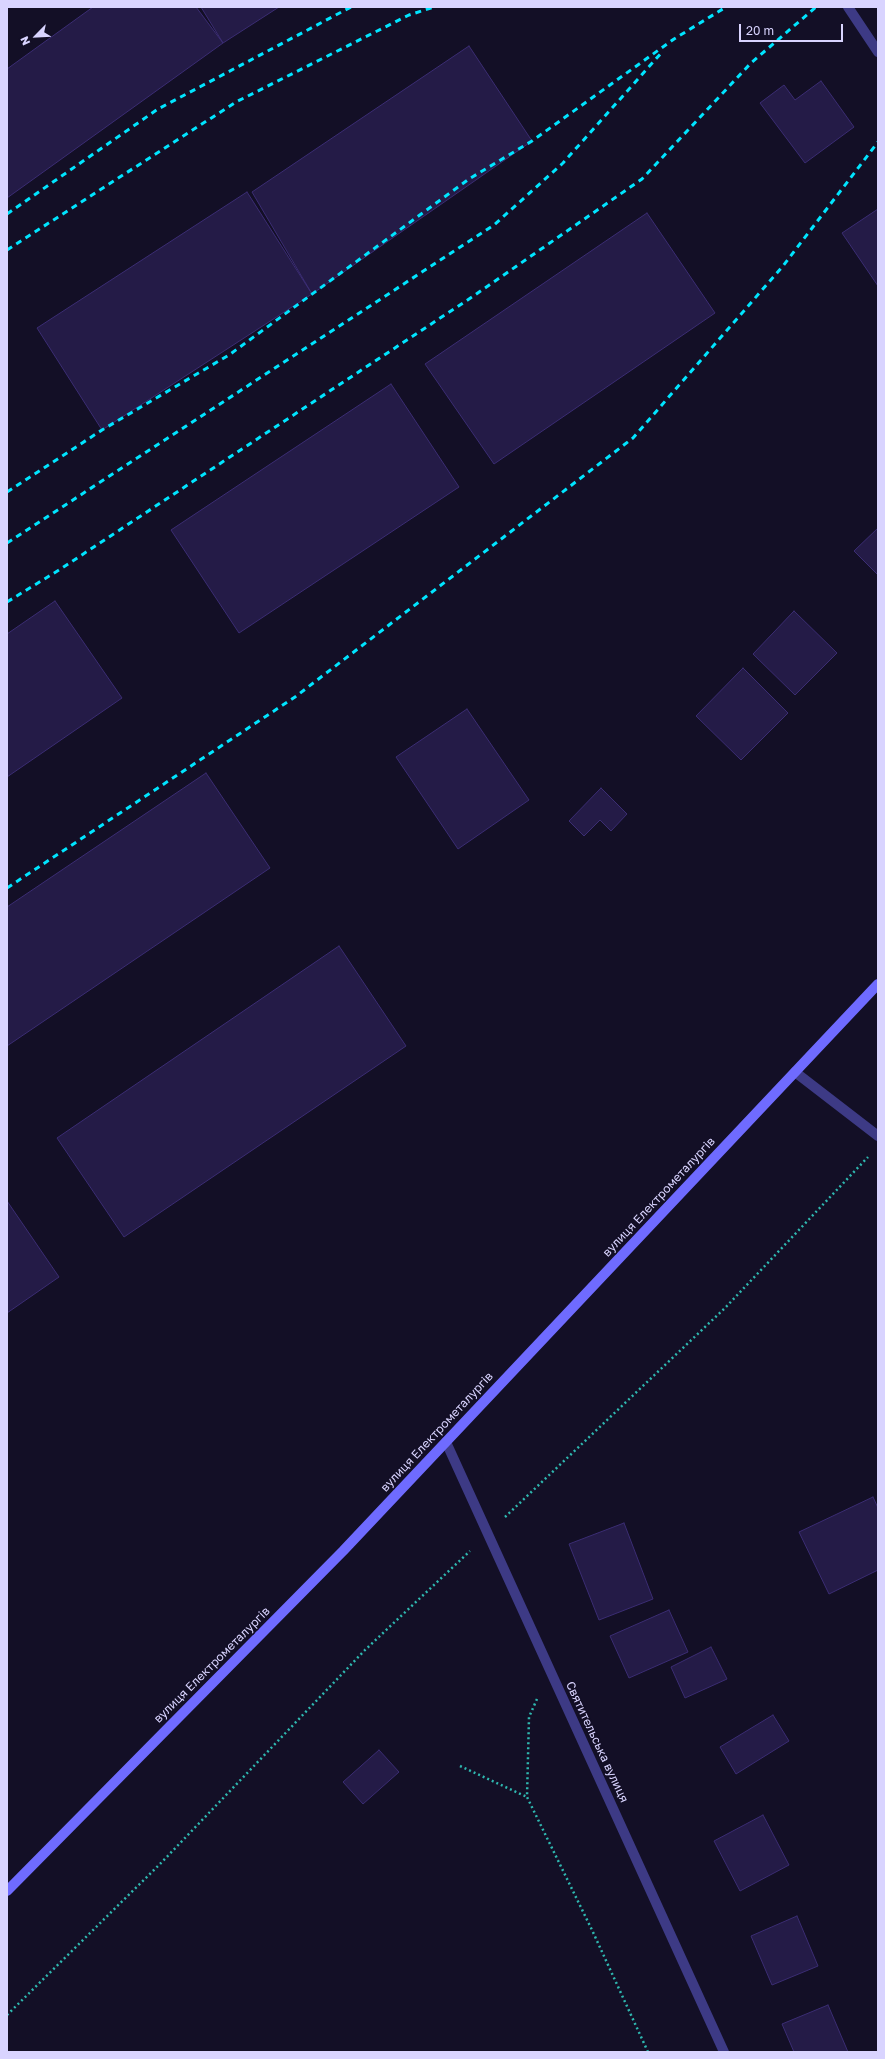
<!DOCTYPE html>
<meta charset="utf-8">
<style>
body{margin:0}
#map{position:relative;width:885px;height:2059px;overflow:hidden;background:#130f26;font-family:"Golos Text",sans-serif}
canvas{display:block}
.frame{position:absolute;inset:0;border:8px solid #d9d4ff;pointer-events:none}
.north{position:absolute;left:16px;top:16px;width:40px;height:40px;-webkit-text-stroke:3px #130f26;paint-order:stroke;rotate:246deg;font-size:11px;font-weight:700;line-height:16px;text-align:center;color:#d9d4ff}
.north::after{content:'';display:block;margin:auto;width:14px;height:18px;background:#d9d4ff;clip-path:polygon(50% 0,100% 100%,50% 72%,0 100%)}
.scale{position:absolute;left:739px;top:24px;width:104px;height:18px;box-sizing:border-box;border:2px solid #d9d4ff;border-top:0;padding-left:5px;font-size:12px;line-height:14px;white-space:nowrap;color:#d9d4ff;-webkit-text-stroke:3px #130f26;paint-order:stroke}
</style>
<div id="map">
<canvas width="885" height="2059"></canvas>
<div class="frame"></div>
<div class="north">N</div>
<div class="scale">20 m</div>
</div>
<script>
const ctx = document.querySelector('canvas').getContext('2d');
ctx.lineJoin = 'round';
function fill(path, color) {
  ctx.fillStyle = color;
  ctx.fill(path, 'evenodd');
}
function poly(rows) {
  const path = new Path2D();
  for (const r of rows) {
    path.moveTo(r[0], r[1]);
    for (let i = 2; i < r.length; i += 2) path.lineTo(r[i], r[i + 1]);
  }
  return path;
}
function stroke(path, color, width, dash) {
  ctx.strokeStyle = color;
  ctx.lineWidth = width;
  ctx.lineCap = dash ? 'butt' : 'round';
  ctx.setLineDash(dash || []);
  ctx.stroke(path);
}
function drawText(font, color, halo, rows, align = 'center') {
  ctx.font = font + ' "Golos Text",sans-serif';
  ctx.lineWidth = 3;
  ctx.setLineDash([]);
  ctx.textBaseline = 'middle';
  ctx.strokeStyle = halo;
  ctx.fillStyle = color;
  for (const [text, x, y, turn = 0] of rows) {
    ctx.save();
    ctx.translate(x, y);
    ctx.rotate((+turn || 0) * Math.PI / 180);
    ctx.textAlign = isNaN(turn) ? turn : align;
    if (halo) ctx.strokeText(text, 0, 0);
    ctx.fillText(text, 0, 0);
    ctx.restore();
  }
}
const building = poly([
 [93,7,196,7,223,43,7,198,7,69,93,7],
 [201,7,279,7,223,43,201,7],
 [469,46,532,141,312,294,252,192,469,46],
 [821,81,854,127,805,163,760,103,784,85,795,100,821,81],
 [247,192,312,294,102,430,37,328,247,192],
 [878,209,878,286,842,233,878,209],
 [647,213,715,313,494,464,425,364,647,213],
 [391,384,459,487,239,633,171,530,391,384],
 [878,528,878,575,854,551,878,528],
 [55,601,122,698,7,777,7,634,55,601],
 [794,611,837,653,795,695,753,654,794,611],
 [743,668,788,713,741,760,696,716,743,668],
 [467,709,529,800,458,849,396,757,467,709],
 [206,773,270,868,7,1046,7,907,206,773],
 [601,788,627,814,611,831,600,820,584,836,569,821,601,788],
 [339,946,406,1046,124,1237,57,1138,339,946],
 [7,1201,59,1277,7,1313,7,1201],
 [873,1497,878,1508,878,1570,829,1594,799,1532,873,1497],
 [624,1523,653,1599,599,1620,569,1544,624,1523],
 [669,1610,688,1652,629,1678,610,1636,669,1610],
 [711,1647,727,1679,685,1698,671,1667,711,1647],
 [773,1715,789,1741,736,1774,720,1747,773,1715],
 [379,1750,399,1772,363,1804,343,1782,379,1750],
 [763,1815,789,1865,740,1891,714,1841,763,1815],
 [797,1916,818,1966,772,1985,751,1936,797,1916],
 [828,2005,848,2052,794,2052,782,2024,828,2005]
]);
fill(building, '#241b47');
stroke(building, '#3b2d73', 1);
stroke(poly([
 [505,1517,725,1308,868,1157],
 [537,1699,529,1717,527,1797,592,1930,648,2052],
 [460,1766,527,1797],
 [7,2015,161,1863,365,1650,470,1551]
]), '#2fb8b0', 2.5, [2, 3]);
stroke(poly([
 [848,7,878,52],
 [795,1072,878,1136],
 [446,1442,724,2052]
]), '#3d3a85', 10);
stroke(poly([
 [7,1891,343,1551,878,984]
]), '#6f6bff', 10);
stroke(poly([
 [7,214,158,109,351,7],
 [7,250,236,102,409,15,434,7],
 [7,492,102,430,229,355,469,179,532,141,674,39,726,7],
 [7,543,494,225,563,163,663,51],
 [7,602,59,570,472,297,642,179,751,63,816,7],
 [7,888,295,697,633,438,783,266,878,142]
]), '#00e5ff', 3, [6, 5]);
drawText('12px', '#d9d4ff', '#130f26', [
 ["вулиця Електрометалургів",659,1197,-47],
 ["вулиця Електрометалургів",437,1432,-47],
 ["вулиця Електрометалургів",212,1665,-45],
 ["Святительська вулиця",597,1742,65]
]);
</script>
